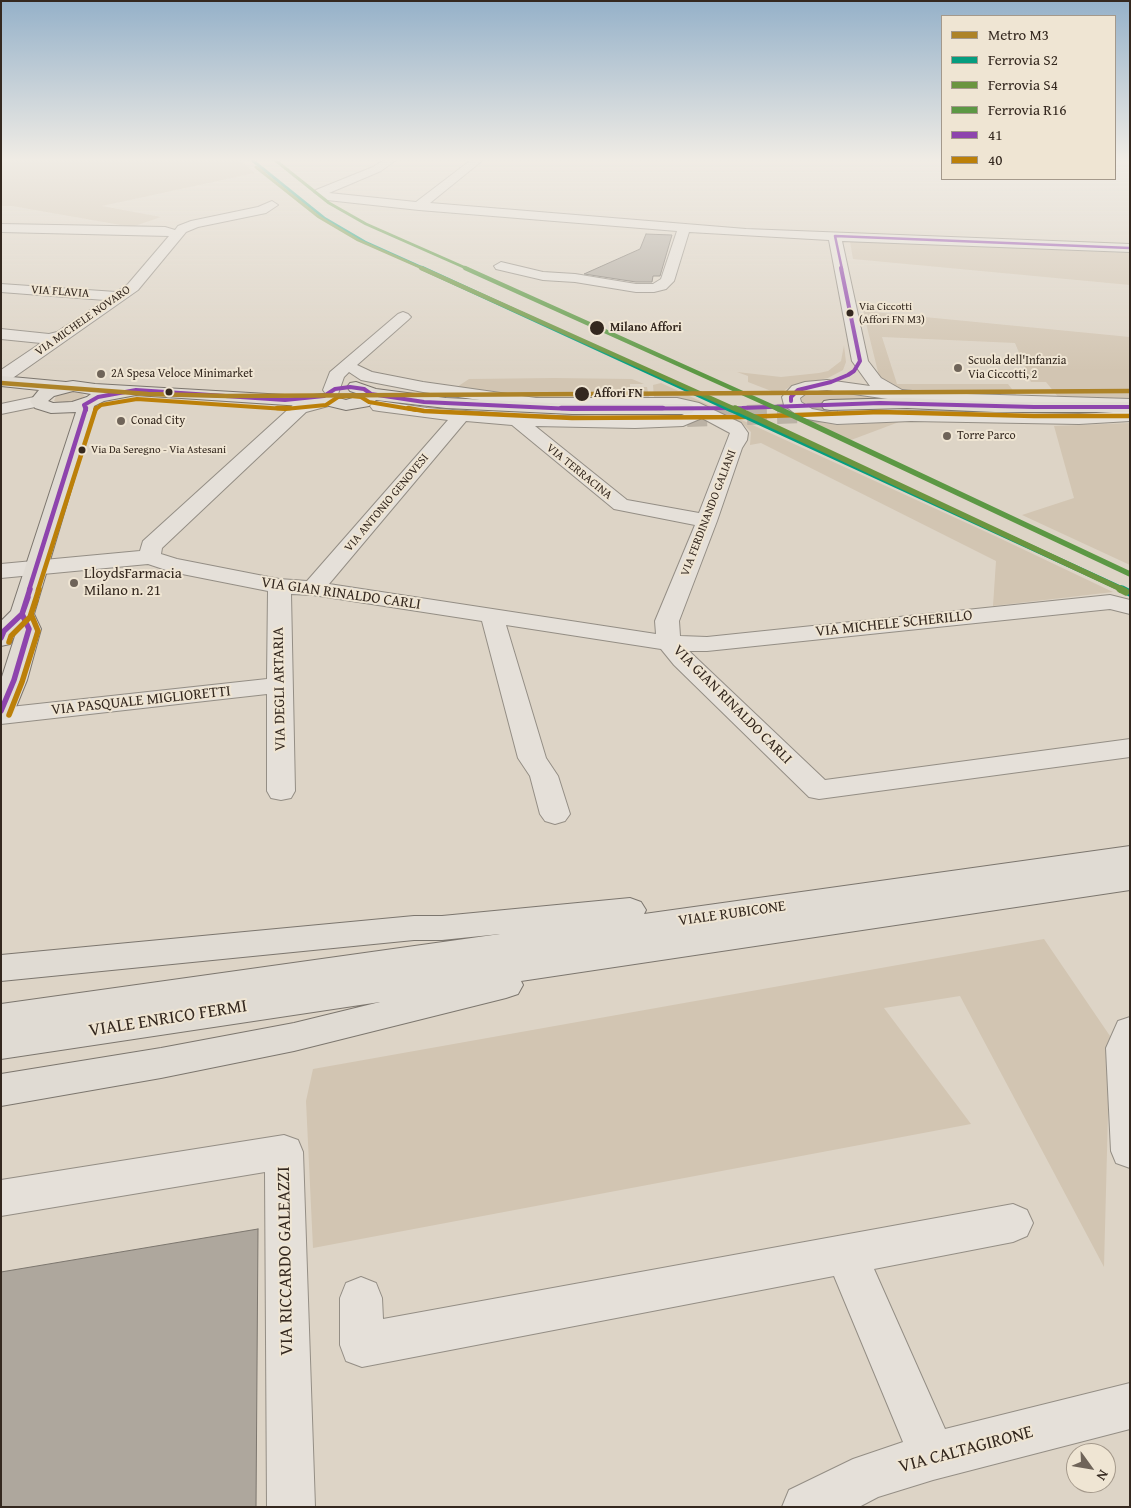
<!DOCTYPE html>
<style>
body{margin:0}
#map{position:relative;width:1131px;height:1508px;overflow:hidden;background:#ddd4c6;font-family:"Gentium Book Plus",serif}
canvas{display:block}
.frame{position:absolute;inset:0;border:2px solid #34281f;pointer-events:none}
.legend{position:absolute;left:941px;top:15px;width:175px;height:165px;box-sizing:border-box;background:#efe5d3;border:1px solid #a4998b;margin:0;padding:6px 9px;list-style:none;font-size:15px;color:#34281f}
.legend li{display:flex;align-items:center;gap:10px;height:25px}
.legend b{width:25px;border:1px solid #a4998b}
.north{position:absolute;left:1066px;top:1443px;width:50px;height:50px;box-sizing:border-box;background:#efe5d3;border:1px solid #a4998b;border-radius:50%;rotate:122deg;font-size:14px;font-weight:700;line-height:20px;text-align:center;color:#34281f}
.north::after{content:'';display:block;margin:auto;width:18px;height:22px;background:#6f6459;clip-path:polygon(50% 0,100% 100%,50% 72%,0 100%)}
</style>
<div id="map">
<canvas width="1131" height="1508"></canvas>
<div class="frame"></div>
<ul class="legend">
<li><b style="height:6px;background:#ad8328"></b>Metro M3</li>
<li><b style="height:6px;background:#059d7f"></b>Ferrovia S2</li>
<li><b style="height:6px;background:#6b9540"></b>Ferrovia S4</li>
<li><b style="height:6px;background:#5c9844"></b>Ferrovia R16</li>
<li><b style="height:6px;background:#8e44ad"></b>41</li>
<li><b style="height:6px;background:#bc8009"></b>40</li>
</ul>
<div class="north">N</div>
</div>
<script>
const ctx = document.querySelector('canvas').getContext('2d');
ctx.lineJoin = 'round';
function fill(path, color) {
  ctx.fillStyle = color;
  ctx.fill(path, 'evenodd');
}
function poly(rows) {
  const path = new Path2D();
  for (const r of rows) {
    path.moveTo(r[0], r[1]);
    for (let i = 2; i < r.length; i += 2) path.lineTo(r[i], r[i + 1]);
  }
  return path;
}
function stroke(path, color, width, dash) {
  ctx.strokeStyle = color;
  ctx.lineWidth = width;
  ctx.lineCap = dash ? 'butt' : 'round';
  ctx.setLineDash(dash || []);
  ctx.stroke(path);
}
function drawText(font, color, halo, rows, align = 'center') {
  ctx.font = font + ' "Gentium Book Plus",serif';
  ctx.lineWidth = 4;
  ctx.setLineDash([]);
  ctx.textBaseline = 'middle';
  ctx.strokeStyle = halo;
  ctx.fillStyle = color;
  for (const [text, x, y, turn = 0] of rows) {
    ctx.save();
    ctx.translate(x, y);
    ctx.rotate((+turn || 0) * Math.PI / 180);
    ctx.textAlign = isNaN(turn) ? turn : align;
    if (halo) ctx.strokeText(text, 0, 0);
    ctx.fillText(text, 0, 0);
    ctx.restore();
  }
}
fill(poly([
 [1,160,240,160,255,173,102,206,161,217,132,227,12,206,1,206],
 [854,241,1130,253,1130,285,853,259,850,242],
 [863,311,1130,337,1130,399,1059,398,1046,382,1031,382,1015,343,882,337,897,384,1008,384,1019,398,969,396,900,389,883,381,879,376],
 [844,345,846,362,843,370,828,378,791,386,779,394,748,382,748,376,737,372,781,377,819,373,828,371,841,361],
 [554,378,632,379,644,384,630,384,630,387,647,387,649,397,572,397,562,393,548,393,534,398,525,398,457,387,469,379],
 [661,383,995,536,1113,592,993,606,996,561,761,443,750,445,751,432,745,426,700,404,674,398,654,397,653,385],
 [824,388,935,401,831,408,838,412,851,414,843,416,813,411,803,404,801,397,805,394],
 [68,392,80,392,85,396,73,403,60,403,54,401,56,396],
 [795,416,819,422,837,425,899,422,851,440],
 [1130,423,1130,565,1022,515,1074,498,1054,426],
 [1044,939,1110,1036,1104,1267,960,996,884,1008,971,1124,313,1248,306,1101,313,1069]
]), '#d2c5b2');
const building = poly([
 [646,234,672,235,660,276,653,276,652,282,636,282,584,274,640,249,646,234],
 [258,1229,256,1507,1,1507,1,1272,258,1229]
]);
fill(building, '#aea79d');
stroke(building, '#7c766e', 1);
stroke(poly([
 [687,417,838,412]
]), '#bbb2a5', 20, [20, 10]);
const minor = poly([
 [384,160,396,160,381,171,329,193,416,202,471,160,483,160,430,203,746,229,1130,244,1130,252,842,241,868,361,881,378,902,390,934,393,1130,399,1130,409,934,403,888,399,827,390,808,392,800,398,801,402,812,409,837,414,911,411,1079,414,1130,411,1130,421,1079,424,911,421,837,424,801,418,784,405,782,397,792,386,805,382,827,380,870,386,852,361,829,240,689,232,674,281,666,289,654,292,636,292,575,282,543,280,496,269,494,266,501,262,543,272,575,274,636,284,653,284,661,279,677,231,419,210,327,200,314,192,316,190,373,167,384,160],
 [272,201,278,205,266,213,198,227,186,232,138,290,7,382,1,383,1,370,41,343,1,339,1,329,49,334,57,332,105,300,1,292,1,284,116,292,128,284,169,236,1,232,1,224,165,227,175,230,178,226,191,221,258,207,272,201],
 [403,312,408,314,411,317,408,320,357,365,372,372,423,382,536,398,677,398,699,403,741,423,748,433,747,440,742,448,717,521,679,621,680,636,707,637,1110,595,1130,600,1130,614,1110,609,707,651,689,651,825,780,1130,739,1130,757,819,799,809,797,674,665,661,649,506,625,546,758,558,776,570,814,565,821,555,824,545,821,540,814,530,776,518,758,482,621,313,595,291,594,295,791,291,798,281,800,271,798,267,791,267,694,1,724,1,708,267,679,268,591,172,572,148,564,1,578,1,564,140,551,143,541,294,404,326,396,332,397,335,401,332,405,306,412,162,548,161,554,177,559,279,579,307,581,448,420,379,411,373,410,370,406,373,402,379,401,427,408,517,415,635,418,680,416,688,412,677,408,536,408,423,392,361,380,349,372,344,377,338,394,332,395,326,394,323,390,330,372,398,314,403,312],
 [702,418,730,433,699,513,627,500,535,426,635,428,683,426,702,418],
 [466,421,512,425,614,509,695,525,655,621,656,634,329,584,466,421],
 [39,396,45,397,48,401,45,405,1,414,1,404,39,396],
 [1130,1017,1130,1168,1116,1163,1111,1151,1106,1048,1118,1021,1130,1017],
 [284,1135,298,1140,303,1152,315,1507,267,1507,265,1172,1,1216,1,1180,284,1135],
 [1013,1204,1027,1210,1033,1223,1027,1236,1013,1242,874,1269,945,1429,1130,1383,1130,1429,933,1480,878,1497,859,1507,782,1507,789,1490,853,1459,903,1442,834,1276,362,1367,346,1361,340,1345,340,1298,346,1283,361,1277,376,1283,382,1298,383,1319,1013,1204]
]);
const major = poly([
 [1,376,66,382,73,381,95,384,302,396,324,394,346,400,362,395,350,391,347,387,350,383,356,382,376,389,446,398,572,404,686,404,692,405,695,409,692,413,686,414,572,414,446,408,376,400,369,406,346,410,321,404,302,406,136,395,104,401,94,406,90,426,34,614,41,629,27,680,14,712,10,718,1,720,1,680,16,633,10,644,1,646,1,621,11,611,76,412,51,413,35,408,30,401,39,390,1,386,1,376],
 [73,391,91,394,87,397,72,402,53,403,48,401,54,396,73,391],
 [907,398,995,402,1130,402,1130,412,995,412,907,408,830,410,824,409,821,405,824,401,830,400,907,398]
]);
const highway = poly([
 [1130,846,1130,868,979,890,1130,868,1130,890,521,981,523,985,518,994,506,998,294,1051,161,1078,1,1106,1,1074,161,1048,294,1023,380,1002,1,1059,1,1004,500,934,442,940,414,940,1,981,1,955,414,916,442,916,630,898,641,902,646,910,644,914,1130,846]
]);
stroke(minor, '#948e85', 2);
stroke(major, '#7c766e', 2);
stroke(highway, '#7c766e', 2);
fill(minor, '#e5e0d9');
fill(major, '#e0dbd3');
fill(highway, '#e0dbd3');
stroke(poly([
 [842,269,835,236,1130,248]
]), '#8e44ad', 2.5);
stroke(poly([
 [791,401,791,397,798,390,831,382,848,375,854,371,860,361,841,268],
 [86,410,84,405,98,397,136,390,285,400,324,396,335,389,350,387,364,389,371,394,424,402,572,409,742,408,880,403,1034,407,1130,407]
]), '#8e44ad', 4);
stroke(poly([
 [561,408,663,408],
 [29,590,86,408]
]), '#8e44ad', 4.5);
stroke(poly([
 [1,638,4,631,22,614,30,589],
 [1,711,14,680,29,629,22,614,28,597]
]), '#8e44ad', 5.5);
stroke(poly([
 [95,410,101,405,137,399,285,409,326,405,338,397,350,396,361,397,369,402,416,410]
]), '#bc8009', 4);
stroke(poly([
 [277,408,290,408],
 [408,408,424,411,572,418,742,417,880,412,1034,416,1130,416],
 [38,590,96,408]
]), '#bc8009', 4.5);
stroke(poly([
 [9,642,11,636,30,617,39,589],
 [9,715,22,682,38,631,31,614,36,600]
]), '#bc8009', 5.5);
stroke(poly([
 [252,160,324,218,365,242,425,269]
]), '#059d7f', 3);
stroke(poly([
 [422,268,731,410]
]), '#059d7f', 4.5);
stroke(poly([
 [728,408,1124,590]
]), '#059d7f', 5.5);
stroke(poly([
 [1122,589,1130,593]
]), '#059d7f', 7);
stroke(poly([
 [256,167,319,217,358,240,424,269]
]), '#6b9540', 3);
stroke(poly([
 [421,268,737,410]
]), '#6b9540', 4.5);
stroke(poly([
 [735,408,1123,590]
]), '#6b9540', 5.5);
stroke(poly([
 [1120,589,1126,592]
]), '#6b9540', 7);
stroke(poly([
 [275,160,329,203,366,224,468,269]
]), '#5c9844', 3);
stroke(poly([
 [465,268,780,410]
]), '#5c9844', 4.5);
stroke(poly([
 [777,408,1130,574]
]), '#5c9844', 5.5);
stroke(poly([
 [1,383,148,394,227,396,1130,391]
]), '#ad8328', 4.5);
const sky = ctx.createLinearGradient(0, 0, 0, 371);
sky.addColorStop(0, '#95b1c9');
sky.addColorStop(0.43, '#f0ece5');
sky.addColorStop(1, '#f0ece500');
ctx.fillStyle = sky;
ctx.fillRect(0, 0, 1131, 371);
for (const [x, y, r, color] of [
 [850,313,4.5,"#34281f"],
 [597,328,8,"#34281f"],
 [958,368,5,"#6f6459"],
 [101,374,5,"#6f6459"],
 [169,392,4.5,"#34281f"],
 [582,394,8,"#34281f"],
 [121,421,5,"#6f6459"],
 [947,436,5,"#6f6459"],
 [82,450,4.5,"#34281f"],
 [74,583,5,"#6f6459"]
]) {
  const dot = new Path2D();
  dot.arc(x, y, r, 0, 2 * Math.PI);
  ctx.fillStyle = color;
  ctx.fill(dot);
  stroke(dot, '#efe5d3', 2);
}
drawText('11px', '#34281f', '#efe5d3', [
 ["Via Ciccotti",859,307],
 ["(Affori FN M3)",859,320],
 ["Via Da Seregno - Via Astesani",91,450]
], 'left');
drawText('12px', '#34281f', '#efe5d3', [
 ["VIA FLAVIA",60,292,4],
 ["VIA MICHELE NOVARO",83,321,-35],
 ["VIA TERRACINA",579,472,39],
 ["VIA ANTONIO GENOVESI",387,503,-50],
 ["VIA FERDINANDO GALIANI",709,513,-69]
]);
drawText('bold 12px', '#34281f', '#efe5d3', [
 ["Milano Affori",610,328],
 ["Affori FN",594,394]
], 'left');
drawText('12px', '#34281f', '#efe5d3', [
 ["Scuola dell'Infanzia",968,361],
 ["Via Ciccotti, 2",968,375],
 ["2A Spesa Veloce Minimarket",111,374],
 ["Conad City",131,421],
 ["Torre Parco",957,436]
], 'left');
drawText('15px', '#34281f', '#efe5d3', [
 ["LloydsFarmacia",84,574],
 ["Milano n. 21",84,591]
], 'left');
drawText('15px', '#34281f', '#efe5d3', [
 ["VIA GIAN RINALDO CARLI",341,594,8],
 ["VIA MICHELE SCHERILLO",894,624,-6],
 ["VIA DEGLI ARTARIA",280,689,-91],
 ["VIA PASQUALE MIGLIORETTI",141,701,-6],
 ["VIA GIAN RINALDO CARLI",732,705,45],
 ["VIALE RUBICONE",732,914,-8]
]);
drawText('18px', '#34281f', '#efe5d3', [
 ["VIALE ENRICO FERMI",168,1019,-9],
 ["VIA RICCARDO GALEAZZI",286,1261,-91],
 ["VIA CALTAGIRONE",966,1450,-15]
]);
</script>
